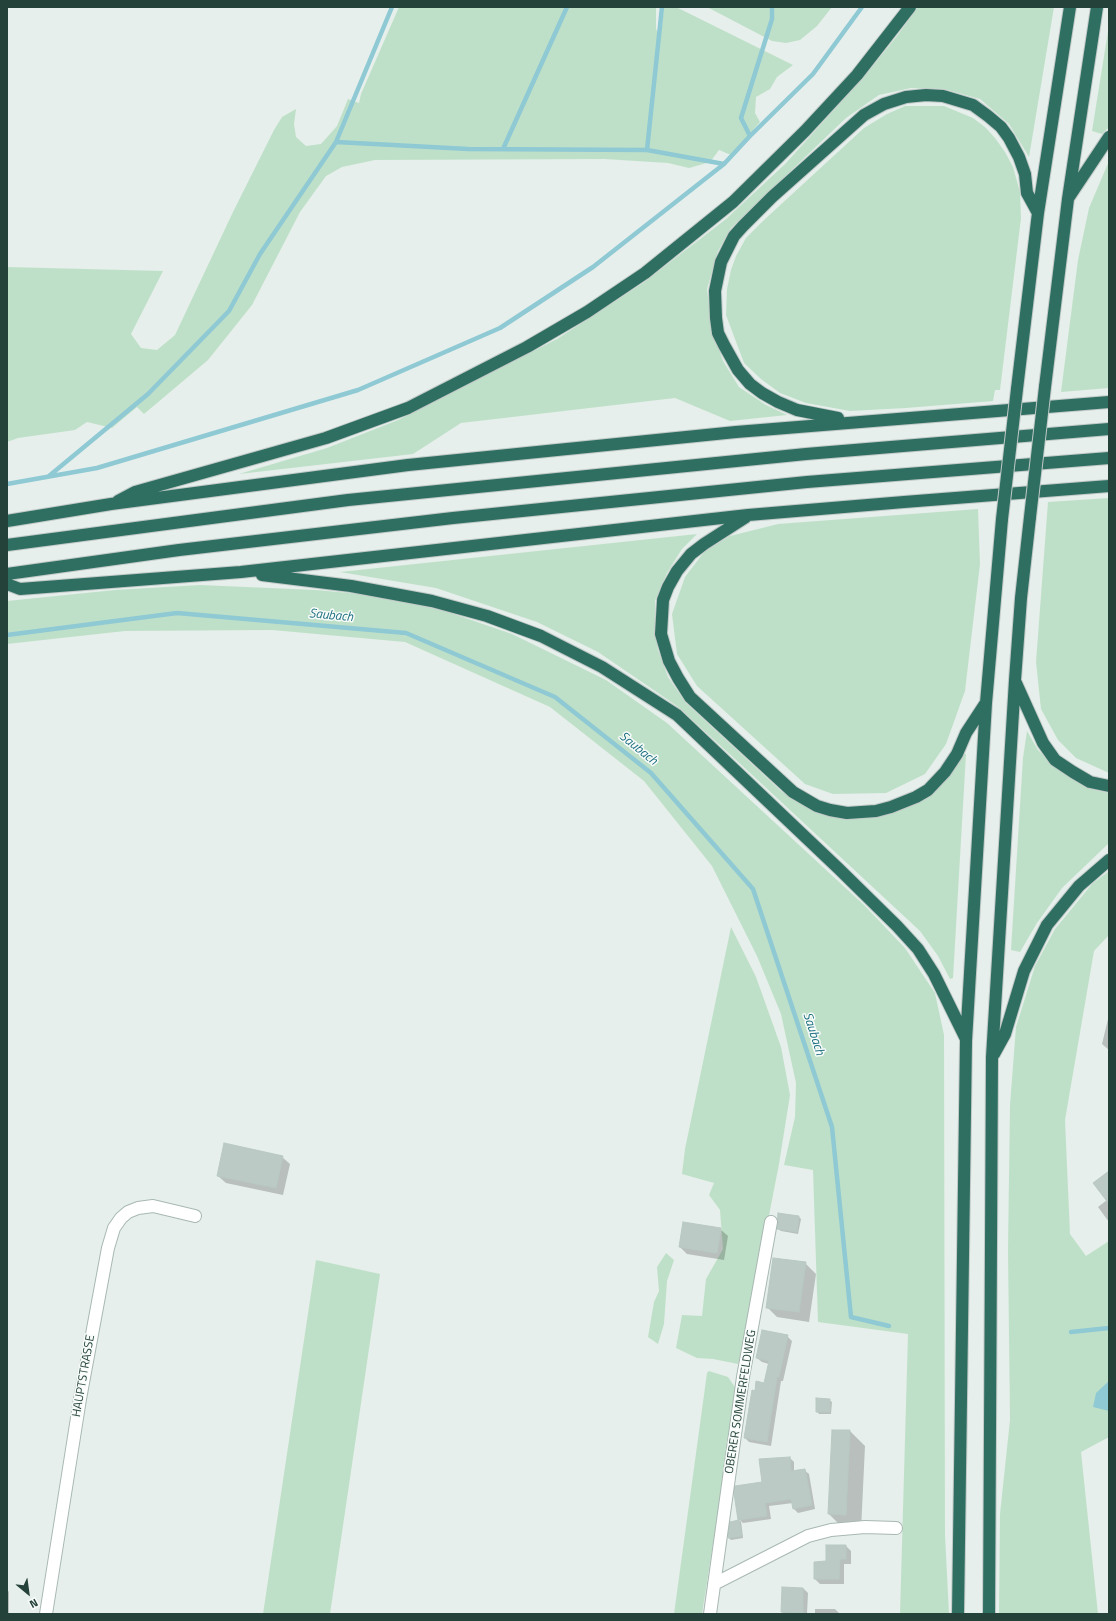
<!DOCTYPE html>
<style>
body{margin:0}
#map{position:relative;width:1116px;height:1621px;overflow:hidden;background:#e6efeb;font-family:"Titillium Web",sans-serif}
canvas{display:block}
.frame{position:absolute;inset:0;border:8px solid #24423a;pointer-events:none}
.north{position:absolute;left:8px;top:1573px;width:40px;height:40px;-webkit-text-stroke:3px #f7fbf9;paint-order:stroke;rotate:151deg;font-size:11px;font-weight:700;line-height:16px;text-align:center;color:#24423a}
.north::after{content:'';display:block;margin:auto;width:14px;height:18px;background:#24423a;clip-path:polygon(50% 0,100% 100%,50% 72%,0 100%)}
</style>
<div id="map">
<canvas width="1116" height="1621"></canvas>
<div class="frame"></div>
<div class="north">N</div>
</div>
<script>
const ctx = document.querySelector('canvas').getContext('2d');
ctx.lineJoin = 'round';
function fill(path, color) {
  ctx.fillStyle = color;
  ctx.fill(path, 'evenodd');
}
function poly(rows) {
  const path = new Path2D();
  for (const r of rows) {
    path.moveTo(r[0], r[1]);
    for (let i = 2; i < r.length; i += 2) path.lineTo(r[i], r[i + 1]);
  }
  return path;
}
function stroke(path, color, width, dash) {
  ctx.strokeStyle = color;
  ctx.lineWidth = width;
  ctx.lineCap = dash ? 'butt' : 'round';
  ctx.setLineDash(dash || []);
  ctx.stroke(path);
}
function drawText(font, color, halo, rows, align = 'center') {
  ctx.font = font + ' "Titillium Web",sans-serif';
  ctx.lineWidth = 3;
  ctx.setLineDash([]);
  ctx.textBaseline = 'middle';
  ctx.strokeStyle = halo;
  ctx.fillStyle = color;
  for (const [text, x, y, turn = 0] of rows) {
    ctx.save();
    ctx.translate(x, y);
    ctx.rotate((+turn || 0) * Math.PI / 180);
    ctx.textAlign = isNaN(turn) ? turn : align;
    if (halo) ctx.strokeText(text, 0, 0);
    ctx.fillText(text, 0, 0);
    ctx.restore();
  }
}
fill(poly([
 [399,7,656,7,656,29,658,33,662,26,664,7,676,7,793,65,777,77,770,89,756,97,755,113,760,122,731,155,719,150,710,162,689,168,668,163,604,159,375,160,342,167,326,176,300,212,252,305,208,360,144,414,137,407,112,428,87,422,75,430,18,438,7,442,7,267,163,271,131,334,141,348,157,350,175,335,233,212,274,130,282,117,296,109,294,124,296,137,306,146,321,144,337,126,348,99,359,103,361,94],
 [707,7,832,7,817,26,800,40,786,43,772,41],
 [918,7,1054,7,1029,157,1009,124,980,99,944,89,911,88,879,95,846,118,731,228,718,251,707,289,712,328,723,361,739,387,766,405,787,415,730,421,675,398,461,423,413,454,239,474,327,448,398,420,557,339,643,283,726,219,785,164,863,78,897,36],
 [1109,25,1109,127,1102,134,1092,131],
 [905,106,944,106,973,118,985,127,995,138,1005,152,1013,167,1020,192,1021,218,1000,390,995,390,993,401,906,408,850,411,806,403,780,393,761,379,744,363,726,315,727,289,731,270,736,256,746,238,764,220,864,128,887,114],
 [1109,161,1109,388,1061,392,1078,260,1089,208],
 [1109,498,1109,773,1076,758,1058,740,1041,709,1036,662,1048,502],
 [978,509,980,564,965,691,946,744,925,774,886,793,833,794,805,784,697,686,677,654,672,614,685,577,704,552,730,536,778,524],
 [697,534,682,549,667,573,655,601,655,628,658,650,668,677,686,703,782,792,814,811,849,817,918,800,963,754,966,754,953,978,950,979,938,956,920,931,735,759,677,706,598,652,537,622,436,588,340,572],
 [200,585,316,590,371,595,445,611,512,634,606,680,667,723,864,905,905,948,935,993,944,1035,945,1535,949,1614,900,1614,908,1334,818,1322,813,1170,784,1165,795,1117,796,1083,781,1014,757,956,712,866,644,781,550,707,405,642,272,630,125,631,7,644,7,601,115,590],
 [1027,731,1038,750,1058,770,1095,790,1109,793,1109,843,1062,888,1037,923,1020,952,1011,950,1023,758],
 [1109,871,1109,935,1094,951,1065,1120,1070,1234,1086,1256,1109,1241,1109,1437,1081,1452,1098,1614,999,1614,1000,1514,1010,1420,1008,1250,1010,1105,1016,1027,1035,966,1055,929,1092,884],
 [731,927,756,977,781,1047,790,1095,779,1164,744,1344,738,1364,713,1359,697,1358,676,1348,682,1315,702,1316,706,1279,723,1249,720,1210,709,1195,714,1183,682,1174,685,1149],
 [666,1253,674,1260,667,1281,664,1324,658,1344,648,1337,654,1302,659,1291,657,1267],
 [316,1260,380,1274,330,1614,263,1614],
 [709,1371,728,1377,737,1390,702,1614,674,1614,707,1373]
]), '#bfe0c8');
fill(poly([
 [1109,1381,1109,1411,1093,1407,1096,1393]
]), '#8ec9d4');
fill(poly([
 [1109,1015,1109,1050,1102,1044],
 [282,1157,290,1164,283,1195,226,1183,218,1176],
 [1109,1172,1109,1222,1098,1207,1107,1200],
 [799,1217,801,1219,798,1234,781,1231,778,1229],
 [720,1229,728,1236,724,1260,687,1254,680,1247],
 [805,1263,816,1274,809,1322,777,1317,767,1307],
 [787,1336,792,1341,783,1381,781,1381,771,1446,749,1442,745,1438,755,1392,765,1384,769,1364,762,1362,757,1358],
 [829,1400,832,1402,831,1414,819,1414,817,1411],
 [833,1431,850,1431,865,1446,861,1530,844,1529,829,1514],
 [790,1458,794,1462,794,1472,804,1470,809,1474,815,1509,798,1513,794,1509,793,1503,769,1506,771,1519,743,1523,739,1519,763,1483],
 [741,1521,743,1538,731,1540,729,1538,731,1523],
 [827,1546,846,1546,851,1551,851,1564,844,1564,844,1584,820,1584,815,1579,826,1562],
 [803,1588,808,1593,807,1614,784,1614,782,1612],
 [7,1589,9,1592,9,1614,7,1614],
 [815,1609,835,1609,840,1614,815,1614]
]), '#0003');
stroke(poly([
 [750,136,741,118,772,19,772,7],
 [336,142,468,149,647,150,724,164],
 [503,149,567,7],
 [647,150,662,7],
 [49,476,148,394,229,311,260,254,336,142,392,7],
 [7,484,97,468,358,390,500,328,593,267,724,164,750,136,813,74,862,7],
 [7,635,177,613,406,633,555,697,651,773,753,889,832,1127,851,1317,889,1326],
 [1071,1332,1109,1328]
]), '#8ec9d4', 4.5);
const building = poly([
 [224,1143,283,1156,276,1188,217,1176,224,1143],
 [1109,1171,1109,1204,1093,1183,1109,1171],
 [778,1213,799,1216,797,1232,777,1229,778,1213],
 [683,1222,721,1228,717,1253,679,1247,683,1222],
 [773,1258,806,1262,799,1312,766,1308,773,1258],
 [762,1330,788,1335,779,1377,777,1377,767,1442,744,1438,752,1390,755,1391,756,1381,764,1383,769,1361,756,1358,762,1330],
 [816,1398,830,1399,830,1412,816,1412,816,1398],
 [832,1430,850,1430,846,1515,828,1514,832,1430],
 [790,1457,791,1471,805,1469,812,1505,793,1509,791,1499,765,1503,767,1516,738,1520,734,1493,735,1486,762,1482,759,1459,790,1457],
 [739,1520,742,1536,728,1538,730,1522,739,1520],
 [826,1545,846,1545,846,1559,840,1559,839,1579,814,1579,814,1562,826,1561,826,1545],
 [782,1587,803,1588,803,1613,781,1612,782,1587]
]);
fill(building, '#bbcac4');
stroke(building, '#b8c9c2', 1);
const minor = poly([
 [714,1584,808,1536,831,1530,865,1527,896,1528],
 [46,1614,80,1399,108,1248,114,1228,121,1218,128,1212,138,1208,153,1206,195,1216],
 [710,1614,743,1377,771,1222]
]);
const motorway = poly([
 [1069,197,1109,137],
 [1045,387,1068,199,1097,7],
 [1017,389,1038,213,1070,7],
 [838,418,797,410,778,402,762,393,750,384,738,370,724,345,718,333,716,318,715,291,721,262,734,236,743,226,772,197,864,115,884,104,906,97,926,95,943,96,973,105,988,116,1001,127,1009,138,1019,157,1025,174,1027,193,1038,213],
 [118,501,135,492,326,438,408,408,527,347,587,312,645,273,733,202,805,131,857,75,910,7],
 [746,517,704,544,691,554,677,571,668,587,663,600,661,634,669,661,678,678,690,697,793,792,817,806,830,810,847,813,876,811,891,807,916,797,928,790,945,772,957,754,966,733,985,704],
 [7,521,111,504,408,465,736,432,1109,402],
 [7,545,348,500,806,454,1109,429],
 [7,574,179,550,453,518,807,482,1109,458],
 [262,575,351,586,432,601,487,616,541,636,602,667,677,715,839,869,897,926,918,949,934,974,966,1039],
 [7,584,20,589,241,572,748,515,904,502,1109,486],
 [1016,683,1043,743,1055,760,1073,772,1090,782,1109,786],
 [994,1054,1005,1034,1024,971,1047,925,1079,886,1109,860],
 [958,1614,966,1041,986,703,1002,519],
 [989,1614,992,1057,1015,680,1021,598,1030,517]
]);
stroke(minor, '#a8b8b2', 14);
stroke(motorway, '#c2cac8', 14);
stroke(minor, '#fff', 12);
stroke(motorway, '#2f6f62', 12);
const motorwayBridge = poly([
 [1030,517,1045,387],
 [1002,519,1017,389]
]);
stroke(motorwayBridge, '#c2cac8', 14, []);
stroke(motorwayBridge, '#2f6f62', 12);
drawText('12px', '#24423a', '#f7fbf9', [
 ["HAUPTSTRASSE",84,1376,-80],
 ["OBERER SOMMERFELDWEG",741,1402,-81]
]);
drawText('italic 13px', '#1c6f80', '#f7fbf9', [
 ["Saubach",331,616,5],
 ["Saubach",638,749,39],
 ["Saubach",813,1034,72]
]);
</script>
